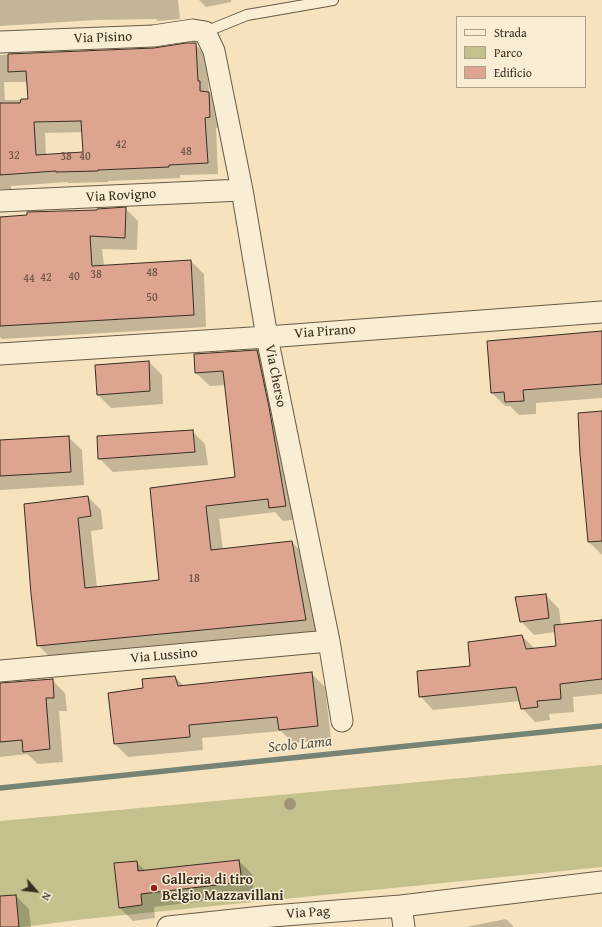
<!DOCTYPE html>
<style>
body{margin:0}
#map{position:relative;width:602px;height:927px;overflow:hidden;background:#f6e3bd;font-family:"Gentium Book Plus",serif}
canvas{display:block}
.legend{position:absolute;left:456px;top:16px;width:130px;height:72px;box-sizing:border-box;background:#f9edd4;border:1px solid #aca18c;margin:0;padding:5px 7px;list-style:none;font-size:12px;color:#382e20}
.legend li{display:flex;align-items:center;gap:8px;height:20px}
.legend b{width:20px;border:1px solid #aca18c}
.north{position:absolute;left:16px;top:871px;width:40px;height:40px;-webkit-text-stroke:3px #f9edd4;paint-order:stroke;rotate:118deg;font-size:11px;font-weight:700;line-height:16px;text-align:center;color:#382e20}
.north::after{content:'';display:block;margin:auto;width:14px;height:18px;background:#382e20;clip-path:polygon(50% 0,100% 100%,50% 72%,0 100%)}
</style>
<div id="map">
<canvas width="602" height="927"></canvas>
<ul class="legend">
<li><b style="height:5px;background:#f9edd4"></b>Strada</li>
<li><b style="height:11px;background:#c4c18c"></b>Parco</li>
<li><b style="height:11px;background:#dda490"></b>Edificio</li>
</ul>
<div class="north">N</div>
</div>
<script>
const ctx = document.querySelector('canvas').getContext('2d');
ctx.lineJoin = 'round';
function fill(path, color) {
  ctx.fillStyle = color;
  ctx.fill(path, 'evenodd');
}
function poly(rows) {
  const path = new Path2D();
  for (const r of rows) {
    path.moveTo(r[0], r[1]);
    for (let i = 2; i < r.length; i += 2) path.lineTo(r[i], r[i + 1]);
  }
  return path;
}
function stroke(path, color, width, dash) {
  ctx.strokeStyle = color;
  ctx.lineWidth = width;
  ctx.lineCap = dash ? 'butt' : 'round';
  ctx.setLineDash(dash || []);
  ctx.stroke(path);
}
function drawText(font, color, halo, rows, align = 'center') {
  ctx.font = font + ' "Gentium Book Plus",serif';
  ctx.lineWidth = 3;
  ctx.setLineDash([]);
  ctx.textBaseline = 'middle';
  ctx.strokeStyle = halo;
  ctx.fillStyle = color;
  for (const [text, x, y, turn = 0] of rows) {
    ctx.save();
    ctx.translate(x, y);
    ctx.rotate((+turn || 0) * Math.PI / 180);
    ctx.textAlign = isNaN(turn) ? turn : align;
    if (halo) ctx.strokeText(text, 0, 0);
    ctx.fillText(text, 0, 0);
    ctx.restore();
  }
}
fill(poly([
 [602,765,602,867,85,919,23,927,19,927,16,895,0,896,0,821]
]), '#c4c18c');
fill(poly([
 [0,0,178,0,180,19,158,21,156,19,96,20,0,26],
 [199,0,231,0,231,2,206,7],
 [195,44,206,55,209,91,211,95,220,104,221,128,216,128,218,174,180,175,180,178,108,181,108,182,68,183,67,182,11,186,11,189,0,189,0,55,154,49],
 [4,82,28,82,29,100,5,100],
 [83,132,84,153,46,156,45,133],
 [125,208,138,221,137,250,102,249,104,266,191,261,204,274,206,327,2,339,0,337,0,218],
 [602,332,602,398,536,403,536,414,519,415,510,406,505,406,492,393],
 [257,351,270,364,299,519,283,521,275,512,219,519,223,550,292,542,305,556,319,633,52,659,38,645,32,593,88,497,101,510,103,529,91,531,97,588,160,581,151,489,236,478,226,385,210,386,196,373,195,355],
 [149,362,162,375,163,404,111,408,98,395,96,366],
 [602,412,602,555,589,542],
 [192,431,205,444,208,465,113,472,99,458],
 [68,437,82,450,84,485,0,490,0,441],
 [546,595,559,609,561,625,602,621,602,694,573,697,574,712,549,714,550,720,535,722,522,708,520,701,433,710,420,696,522,636,535,649,557,647,555,632,534,635,521,621],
 [311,673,325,687,331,739,293,743,281,731,202,738,203,750,128,757,115,744,144,689,175,677,184,686],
 [52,680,65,693,67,711,59,711,63,762,38,764,27,754,0,757,0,706],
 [239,861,252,874,254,895,154,907,155,918,133,921,120,908,136,862,146,871],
 [16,896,29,909,31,927,0,927,0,897],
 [506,919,514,927,466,927]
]), '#0003');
stroke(poly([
 [0,788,602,726]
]), '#758475', 5.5);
const building = poly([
 [186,43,196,43,198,81,200,81,200,91,209,92,210,117,205,118,208,163,169,165,169,167,98,170,98,171,56,172,56,171,0,175,0,103,20,103,21,99,28,99,26,71,8,72,8,54,154,48,186,43],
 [81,121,83,152,36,155,34,122,81,121],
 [126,207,125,238,90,236,92,266,191,260,194,315,0,326,0,217,27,215,27,212,97,210,97,209,126,207],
 [602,331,602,384,523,390,524,401,505,402,504,392,491,393,487,341,602,331],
 [257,350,269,407,286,506,269,508,268,499,206,506,211,550,292,541,306,620,37,646,31,594,24,504,88,496,91,516,78,518,85,588,159,580,150,488,235,477,223,371,195,373,194,354,257,350],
 [149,361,150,391,97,395,95,365,149,361],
 [602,411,602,541,588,542,580,454,578,413,602,411],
 [193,430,195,452,98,459,97,436,193,430],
 [69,436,71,472,0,476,0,440,69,436],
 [546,594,549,618,520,622,515,597,546,594],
 [602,620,602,679,560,684,561,699,537,701,538,707,521,709,516,687,419,697,417,671,470,666,468,642,522,635,526,649,556,646,554,625,602,620],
 [312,672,318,726,279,730,277,717,189,725,190,737,114,744,108,693,143,688,142,679,175,676,178,686,312,672],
 [53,679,54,698,46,698,50,749,23,752,22,740,0,742,0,683,53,679],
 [239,860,242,882,141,894,142,905,119,908,114,863,137,861,138,871,239,860],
 [16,895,19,927,0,927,0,896,16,895]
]);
fill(building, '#dda490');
stroke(building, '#382e20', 1);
const lane = poly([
 [205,32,247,15,333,0]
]);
const street = poly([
 [0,42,153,36,193,30,205,32,214,51,242,190,267,337,329,641,342,721],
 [0,201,242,190],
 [0,354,267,337,602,312],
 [0,671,329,641],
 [401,906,404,927],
 [168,927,272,916,401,906,602,882]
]);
stroke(lane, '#685b47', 12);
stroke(street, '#685b47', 23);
stroke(lane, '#f9edd4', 10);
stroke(street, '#f9edd4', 21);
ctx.fillStyle = '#a19476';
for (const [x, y] of [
 [290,804]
]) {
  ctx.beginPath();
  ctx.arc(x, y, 6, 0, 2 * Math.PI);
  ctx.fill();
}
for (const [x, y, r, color] of [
 [154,888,4,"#8f2418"]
]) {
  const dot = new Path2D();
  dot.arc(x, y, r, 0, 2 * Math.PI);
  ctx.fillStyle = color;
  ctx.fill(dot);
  stroke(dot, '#f9edd4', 1.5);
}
drawText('12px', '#614c3c', null, [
 ["42",121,145],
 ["48",186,152],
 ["32",14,156],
 ["38",66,157],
 ["40",85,157],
 ["48",152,273],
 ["38",96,275],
 ["40",74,277],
 ["42",46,278],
 ["44",29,279],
 ["50",152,298],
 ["18",194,579]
]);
drawText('14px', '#382e20', '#f9edd4', [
 ["Via Pisino",103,38,-2],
 ["Via Rovigno",121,196,-3],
 ["Via Pirano",325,332,-4],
 ["Via Cherso",275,376,79],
 ["Via Lussino",164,656,-5],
 ["Via Pag",308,913,-4]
]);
drawText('bold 14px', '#382e20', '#f9edd4', [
 ["Galleria di tiro",162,880],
 ["Belgio Mazzavillani",162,896]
], 'left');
drawText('italic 15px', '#515243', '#f9edd4', [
 ["Scolo Lama",300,745,-6]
]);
</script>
